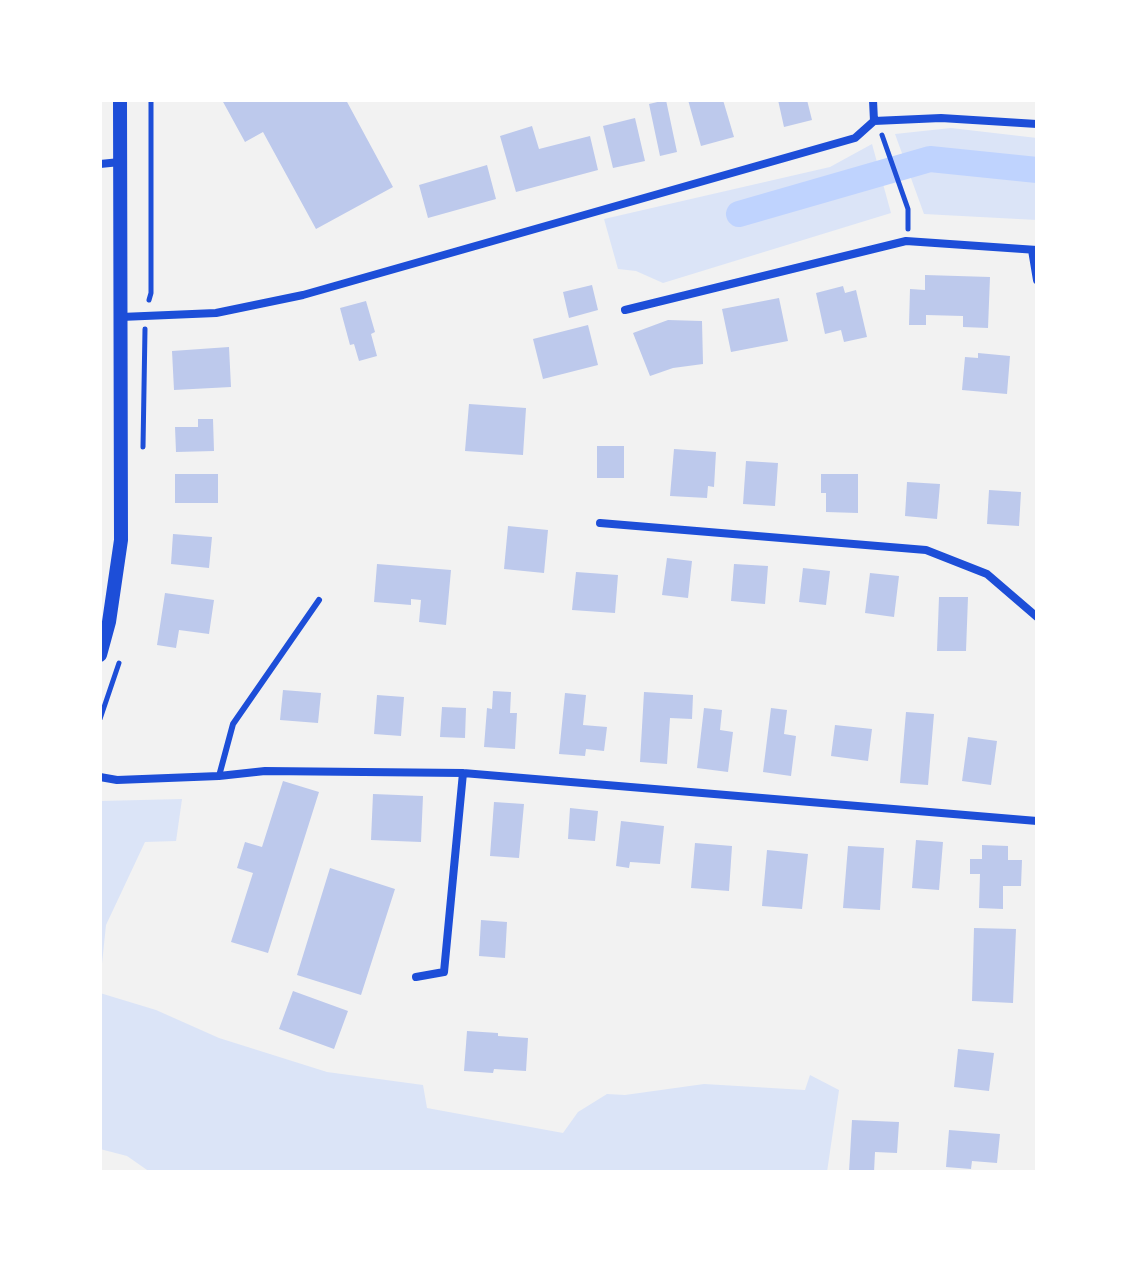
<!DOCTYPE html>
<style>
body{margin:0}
#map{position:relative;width:1137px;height:1272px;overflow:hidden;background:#f2f2f2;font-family:"IBM Plex Serif",serif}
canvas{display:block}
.frame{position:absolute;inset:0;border:102px solid #fff;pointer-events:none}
</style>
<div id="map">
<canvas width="1137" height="1272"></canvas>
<div class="frame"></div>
</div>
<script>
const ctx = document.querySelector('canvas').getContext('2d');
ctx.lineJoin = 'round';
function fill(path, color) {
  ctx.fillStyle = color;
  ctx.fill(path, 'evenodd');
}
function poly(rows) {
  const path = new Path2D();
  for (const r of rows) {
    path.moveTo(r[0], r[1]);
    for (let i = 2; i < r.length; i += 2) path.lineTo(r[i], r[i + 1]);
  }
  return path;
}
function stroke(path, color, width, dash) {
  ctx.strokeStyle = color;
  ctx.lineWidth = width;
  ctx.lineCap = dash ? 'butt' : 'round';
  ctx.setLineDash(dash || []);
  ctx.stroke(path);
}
fill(poly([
 [951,128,1037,138,1037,220,924,214,895,134],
 [872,144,891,213,663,283,636,271,618,269,604,219,830,167],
 [182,799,176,841,145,842,106,925,100,983,100,801],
 [100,993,156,1010,219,1038,327,1072,423,1085,427,1108,563,1133,578,1112,607,1094,625,1095,704,1084,805,1090,810,1075,839,1090,827,1172,150,1172,127,1156,100,1149]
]), '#dbe4f7');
stroke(poly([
 [739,214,930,159,1037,170]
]), '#bfd3fe', 26);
fill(poly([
 [222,100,346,100,393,187,316,229,263,132,245,142],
 [666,100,677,152,660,156,649,104],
 [688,100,723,100,734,137,701,146],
 [778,100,807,100,812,120,784,127],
 [635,118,645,161,613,168,603,126],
 [532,126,539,149,590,136,598,170,516,192,500,136],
 [487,165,496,199,428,218,419,185],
 [925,275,990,277,988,328,963,327,963,316,926,315,926,325,909,325,910,289,925,290],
 [592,285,598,310,569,318,563,292],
 [843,286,845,293,856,290,867,337,844,342,841,330,825,334,816,293],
 [779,298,788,341,731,352,722,309],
 [366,301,375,332,371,334,377,356,359,361,354,344,350,345,340,308],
 [668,320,702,321,703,364,673,368,650,376,633,333],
 [588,325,598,365,543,379,533,339],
 [229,347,231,387,174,390,172,351],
 [978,353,1010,356,1007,394,962,390,965,357,978,358],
 [469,404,526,408,523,455,465,451],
 [198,419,213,419,214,451,176,452,175,427,198,427],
 [597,446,624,446,624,478,597,478],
 [674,449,716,452,714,487,708,486,707,498,670,496],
 [746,461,778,463,775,506,743,504],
 [175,474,218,474,218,503,175,503],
 [821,474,858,474,858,513,826,512,826,493,821,493],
 [907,482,940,484,937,519,905,516],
 [989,490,1021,492,1019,526,987,524],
 [508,526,548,530,544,573,504,569],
 [173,534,212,537,209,568,171,564],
 [667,558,692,561,688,598,662,595],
 [377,564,451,570,446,625,419,622,421,600,411,599,411,605,374,602],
 [734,564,768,566,765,604,731,601],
 [803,568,830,571,826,605,799,602],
 [576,572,618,575,615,613,572,610],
 [870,573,899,576,894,617,865,613],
 [165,593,214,600,209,634,179,630,176,648,157,645],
 [939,597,968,597,966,651,937,651],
 [283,690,321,693,318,723,280,720],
 [493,691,511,692,510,713,517,713,515,749,484,747,487,708,492,709],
 [644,692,693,695,692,719,670,718,667,764,640,762],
 [565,693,586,695,583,725,607,727,604,751,586,749,585,756,559,754],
 [377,695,404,697,401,736,374,734],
 [442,707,466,708,465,738,440,737],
 [704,708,722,710,720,730,733,732,728,772,697,768],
 [771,708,787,710,784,734,796,736,791,776,763,772],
 [906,712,934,714,928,785,900,783],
 [835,725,872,729,868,761,831,756],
 [968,737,997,741,991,785,962,781],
 [283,781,319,792,268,953,231,942,253,873,237,868,245,842,262,847],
 [373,794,423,796,421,842,371,840],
 [494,802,524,804,519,858,490,856],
 [570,808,598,811,595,841,568,839],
 [621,821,664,826,660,864,630,862,629,868,616,866],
 [916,840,943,842,939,890,912,888],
 [695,843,732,846,729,891,691,888],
 [982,845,1008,846,1008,860,1022,860,1021,886,1003,886,1003,909,979,908,980,874,970,874,970,859,982,859],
 [848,846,884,848,880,910,843,908],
 [767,850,808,854,802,909,762,906],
 [330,868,395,889,361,995,297,975],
 [481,920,507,922,505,958,479,956],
 [974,928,1016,929,1013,1003,972,1001],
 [293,991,348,1011,334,1049,279,1029],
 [467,1031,498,1033,498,1036,528,1038,526,1071,494,1069,493,1073,464,1071],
 [958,1049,994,1053,989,1091,954,1087],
 [852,1120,899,1122,897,1153,875,1152,874,1172,849,1172],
 [949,1130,1000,1134,997,1163,972,1161,971,1169,946,1167]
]), '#bdc9ec');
stroke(poly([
 [882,135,908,209,908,229],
 [149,300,151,293,151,100],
 [143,447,145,329],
 [100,719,119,663]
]), '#1d4ed8', 5);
stroke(poly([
 [219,776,233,724,319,600]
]), '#1d4ed8', 6);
stroke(poly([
 [873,100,874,121],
 [100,164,120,162],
 [1032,250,1037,280],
 [625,310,906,241,1037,250],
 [121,317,216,313,303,295,855,138,874,121,941,118,1037,124],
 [600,523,926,550,987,574,1037,617],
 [100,777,117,780,219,776,265,771,463,773,1037,821],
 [416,977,444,972,463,773]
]), '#1d4ed8', 8);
stroke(poly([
 [100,655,109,622,121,540,120,100]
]), '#1d4ed8', 14);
</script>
